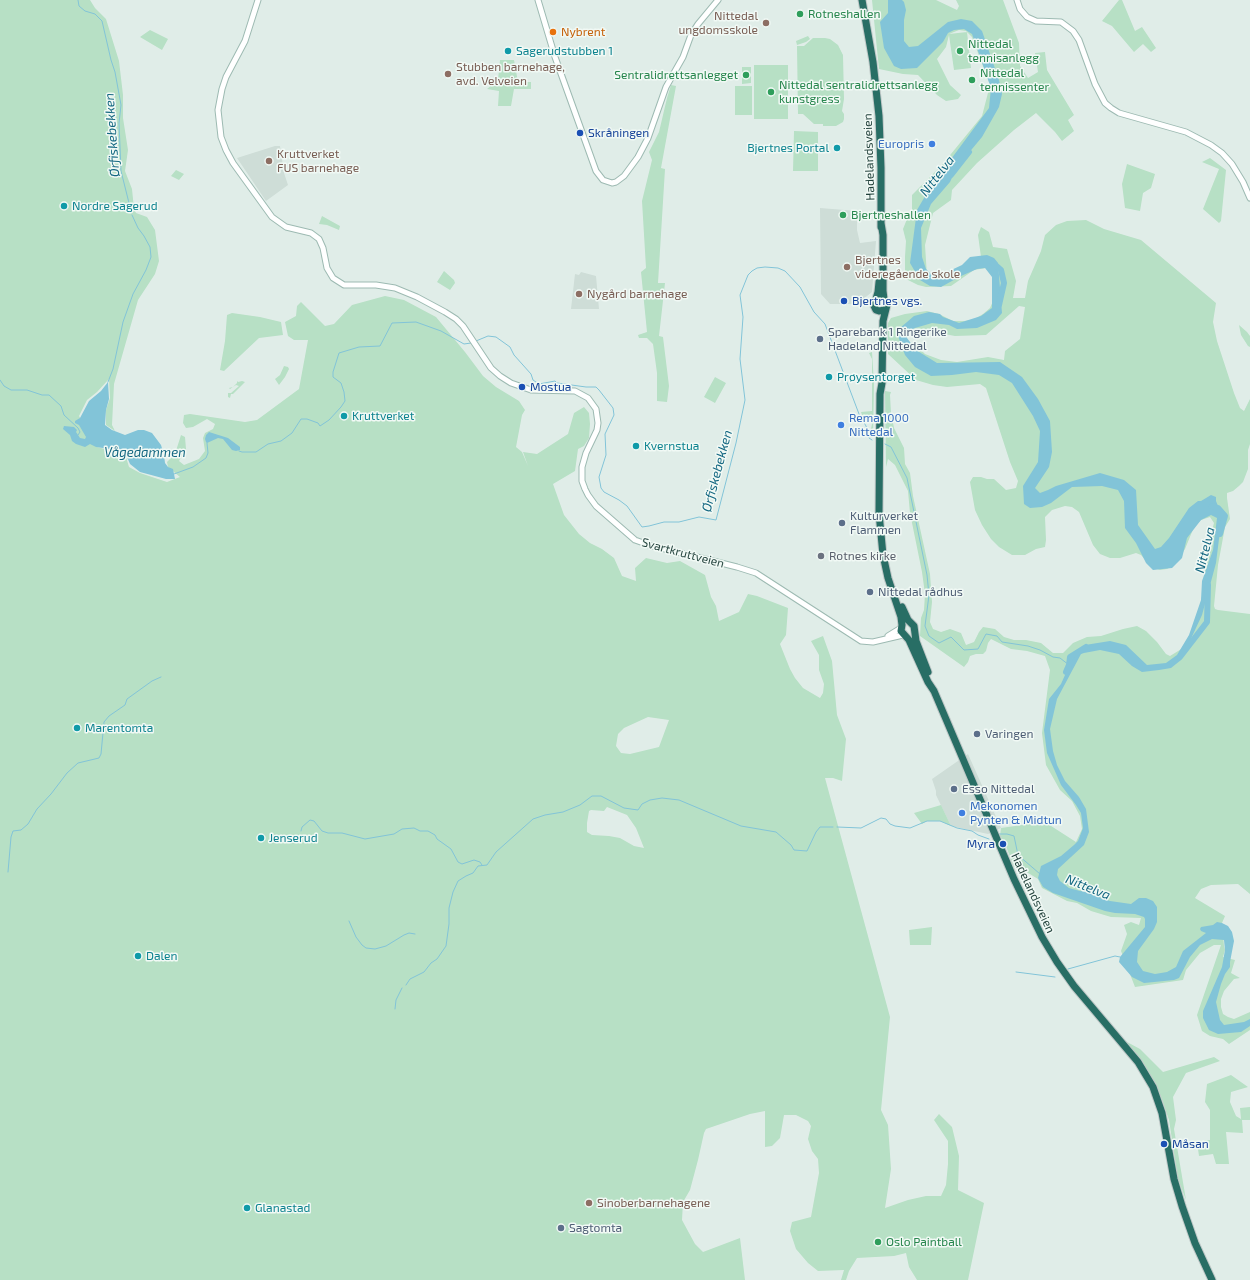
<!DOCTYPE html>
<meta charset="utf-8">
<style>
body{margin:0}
canvas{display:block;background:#e0ede8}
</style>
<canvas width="1250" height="1280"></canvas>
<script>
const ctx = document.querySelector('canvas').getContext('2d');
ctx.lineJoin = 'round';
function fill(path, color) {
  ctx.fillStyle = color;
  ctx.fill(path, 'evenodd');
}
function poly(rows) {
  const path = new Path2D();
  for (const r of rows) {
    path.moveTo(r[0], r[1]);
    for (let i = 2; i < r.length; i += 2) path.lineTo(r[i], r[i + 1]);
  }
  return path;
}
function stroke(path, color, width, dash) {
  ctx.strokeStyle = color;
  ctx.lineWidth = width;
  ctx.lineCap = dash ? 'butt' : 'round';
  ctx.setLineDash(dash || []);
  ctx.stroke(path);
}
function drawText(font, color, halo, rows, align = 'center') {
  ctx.font = font + ' "Exo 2",sans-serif';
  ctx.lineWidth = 3;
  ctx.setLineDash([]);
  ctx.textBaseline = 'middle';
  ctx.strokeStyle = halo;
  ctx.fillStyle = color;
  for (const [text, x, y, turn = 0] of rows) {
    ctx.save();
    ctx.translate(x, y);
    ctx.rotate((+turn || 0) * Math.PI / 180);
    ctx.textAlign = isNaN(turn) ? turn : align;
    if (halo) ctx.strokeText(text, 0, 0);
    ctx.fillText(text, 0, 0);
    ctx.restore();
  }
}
fill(poly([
 [275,146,280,146,284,173,288,185,266,201,237,158],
 [820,208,857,211,857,230,860,243,876,241,872,292,857,304,830,304,821,294],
 [581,272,596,276,599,309,571,309,575,274,579,275],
 [968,754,1001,828,988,834,951,826,936,795,936,791,932,779]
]), '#ceddd7');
fill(poly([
 [0,0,90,0,95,8,106,19,119,61,123,95,123,118,128,150,125,171,132,189,134,209,136,213,147,217,155,230,159,261,155,274,138,300,114,384,112,425,115,431,106,425,106,410,110,398,109,379,97,392,87,400,79,416,97,447,109,450,126,457,129,467,140,473,167,482,180,477,168,467,167,462,175,454,181,435,185,437,186,449,179,461,184,465,199,459,205,451,203,438,205,433,213,429,215,424,207,419,193,427,186,428,183,423,184,415,190,414,245,422,257,420,299,389,308,340,294,340,288,336,285,322,296,316,297,306,301,302,325,326,334,324,352,305,385,296,404,300,436,317,465,352,483,376,496,387,519,401,525,410,522,415,516,447,522,452,528,466,523,452,537,454,568,434,574,413,584,407,589,413,590,424,589,438,584,446,578,449,575,471,553,484,564,515,579,534,590,543,602,549,614,558,622,576,636,581,635,568,646,558,667,563,680,561,705,575,711,597,716,606,719,621,739,612,748,594,757,596,788,608,786,635,780,644,790,669,795,678,803,688,820,698,823,693,824,684,819,670,819,655,811,641,823,636,832,661,837,715,846,739,842,781,833,778,825,778,890,1017,881,1110,888,1125,891,1169,885,1208,908,1200,926,1196,941,1196,946,1185,948,1164,948,1141,934,1120,939,1114,952,1127,959,1156,958,1190,984,1203,968,1280,917,1280,909,1267,906,1253,894,1256,857,1258,849,1271,846,1280,841,1280,844,1270,818,1271,808,1263,796,1249,790,1231,792,1222,811,1217,819,1173,818,1159,812,1151,808,1139,811,1126,808,1121,796,1115,784,1115,780,1138,772,1146,765,1147,765,1111,750,1114,706,1129,704,1133,698,1160,690,1190,683,1202,682,1220,695,1244,703,1252,740,1238,745,1280,0,1280],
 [648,717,669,720,659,747,630,754,621,753,616,746,618,734,624,728],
 [607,807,627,815,636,828,644,848,634,846,620,838,609,836,592,835,587,832,587,823,589,811,591,810,604,811],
 [872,0,936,0,957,10,959,6,956,0,1003,0,1019,43,1020,66,1028,78,1038,72,1035,53,1045,52,1047,70,1074,115,1068,120,1074,131,1062,141,1055,132,1036,113,1014,130,977,163,952,190,951,200,933,213,925,245,927,276,943,280,981,257,978,235,981,227,989,232,993,247,1007,249,1016,281,1013,298,1025,298,1028,281,1041,251,1045,235,1056,225,1067,221,1086,220,1104,229,1141,240,1216,303,1213,322,1217,341,1234,393,1240,408,1244,411,1250,399,1250,444,1248,450,1248,469,1243,482,1239,486,1233,491,1227,493,1227,498,1230,519,1225,527,1218,565,1214,606,1215,609,1218,610,1250,614,1250,894,1238,884,1211,885,1201,889,1195,898,1225,916,1222,923,1224,946,1225,950,1223,957,1235,960,1231,973,1240,978,1234,979,1224,991,1221,999,1221,1007,1223,1014,1228,1017,1234,1019,1250,1012,1250,1030,1229,1044,1223,1039,1210,1036,1202,1031,1197,1015,1221,945,1214,945,1200,953,1186,970,1183,980,1135,987,1121,951,1127,934,1124,925,1131,922,1139,925,1141,918,1111,917,1091,911,1077,903,1067,901,1042,888,1038,879,1025,871,1018,864,1014,867,1004,841,1000,836,1001,828,1029,824,1048,824,1076,842,1082,829,1080,816,1072,801,1060,790,1046,765,1042,733,1050,670,1045,656,1027,651,1011,649,991,639,988,643,986,651,983,654,976,654,970,656,968,662,964,667,920,636,921,618,924,610,925,594,922,572,910,513,908,491,895,465,888,459,886,467,885,391,891,392,890,395,891,413,894,428,904,448,905,464,910,473,913,496,930,574,932,602,930,622,933,629,941,632,950,629,961,633,966,645,974,642,979,632,983,627,995,629,1004,637,1014,640,1026,640,1041,643,1053,653,1063,653,1073,643,1087,637,1101,636,1123,629,1137,626,1146,631,1157,642,1166,654,1170,656,1183,648,1194,630,1200,612,1208,546,1214,523,1210,517,1201,520,1194,527,1185,549,1174,565,1167,569,1160,570,1152,567,1141,555,1136,553,1120,558,1110,558,1100,554,1093,545,1079,512,1072,507,1065,506,1052,510,1045,517,1046,540,1045,547,1036,549,1025,555,1012,555,999,547,991,539,982,525,975,510,970,482,973,477,981,477,987,479,994,479,1006,490,1016,488,1018,481,1010,462,986,388,980,384,947,387,933,385,916,380,888,354,888,323,891,318,905,314,927,311,939,314,953,321,964,321,973,320,983,314,990,308,993,301,994,277,986,268,974,270,951,286,926,287,918,285,908,280,905,275,905,257,906,241,903,229,907,219,912,214,912,195,942,165,982,116,990,85,972,37,966,31,959,30,949,34,967,32,971,68,954,70,949,35,946,47,937,59,950,85,961,95,958,99,946,101,937,95,918,75,903,74,879,69],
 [1019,306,1025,307,1020,339,1005,351,1004,360,988,357,957,362,941,360,925,354,915,344,907,350,903,338,912,328,955,336,986,335],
 [1119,0,1122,0,1135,31,1142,27,1156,48,1151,52,1143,44,1134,52,1112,26,1102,21],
 [150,30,168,39,162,50,140,37],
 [808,36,810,39,806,42,797,45,796,41],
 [813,38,825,38,830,39,838,45,843,55,844,99,842,111,844,114,844,119,843,122,836,126,823,126,823,124,814,124,803,114,798,114,797,46,804,46],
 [500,60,514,60,518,82,531,82,531,89,514,89,511,106,498,106,499,91,487,89,498,80],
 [754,65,788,65,788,119,754,119],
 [742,67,751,67,751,83,742,84],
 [671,85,676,86,661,168,665,169,658,283,665,283,659,336,663,337,669,386,667,402,657,401,657,373,653,344,647,338,639,338,638,335,647,332,641,272,646,268,642,201,652,160,649,152,659,132,667,98],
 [735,86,752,86,752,115,735,115],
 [794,131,818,132,818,171,793,171],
 [1210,158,1226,170,1221,221,1219,223,1203,209,1219,169,1202,162],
 [1127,164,1155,174,1151,188,1143,193,1140,211,1125,208,1122,184],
 [176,170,184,174,179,180,171,176],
 [322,216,340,226,339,230,327,225,319,224],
 [444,271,454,280,455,283,450,290,437,282],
 [232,313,260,317,281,322,283,335,259,338,224,371,220,370,225,341,227,315],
 [1239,325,1247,332,1250,336,1250,347,1248,346,1241,335],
 [872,352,874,383,873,437,870,434,872,424,869,420,862,415,861,412,872,411,872,359,869,353],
 [284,366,288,367,289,369,285,377,279,385,275,379,280,375],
 [715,377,726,383,715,403,704,397],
 [237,381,238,382,242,381,245,382,233,394,231,394,230,398,228,397,228,393,231,393,239,386,236,385,230,389,229,388,233,387,237,383],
 [941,805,951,826,940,821,927,821,922,824,914,813],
 [932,927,931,945,910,945,909,930],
 [1127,1042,1140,1049,1163,1072,1214,1057,1220,1061,1186,1073,1173,1097,1176,1120,1174,1129,1186,1200,1178,1179,1169,1120,1161,1097,1150,1075],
 [1231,1075,1248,1087,1231,1092,1230,1102,1236,1116,1241,1119,1240,1108,1250,1107,1250,1120,1242,1120,1243,1133,1226,1132,1229,1164,1216,1164,1213,1154,1199,1156,1197,1142,1210,1140,1210,1110,1205,1102,1207,1084]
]), '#b7e0c5');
fill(poly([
 [888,0,902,0,904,2,906,10,904,20,904,41,909,47,918,46,948,22,961,19,972,21,982,31,999,80,1002,94,999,107,982,137,957,167,950,182,931,204,921,228,922,257,926,269,931,274,947,272,962,265,970,257,987,255,994,258,998,263,1002,313,996,320,977,328,957,329,949,325,932,323,915,328,908,331,907,338,916,350,937,363,1000,362,1022,377,1038,399,1050,421,1052,452,1049,467,1035,488,1040,493,1048,490,1056,486,1100,473,1124,480,1136,490,1138,525,1155,549,1161,547,1169,538,1189,508,1198,501,1201,501,1211,495,1216,497,1216,501,1223,519,1219,539,1216,563,1202,615,1181,660,1171,668,1159,670,1142,672,1132,666,1119,654,1100,650,1084,653,1081,654,1057,699,1050,729,1053,751,1057,765,1065,781,1079,797,1086,809,1089,832,1084,845,1058,869,1057,875,1060,881,1069,888,1080,891,1091,892,1101,898,1110,901,1131,904,1139,898,1146,898,1153,901,1157,907,1157,922,1154,929,1138,951,1137,962,1143,971,1155,974,1167,972,1176,967,1183,951,1206,933,1201,931,1200,929,1201,927,1213,925,1217,922,1222,923,1228,926,1232,932,1234,941,1230,962,1230,967,1225,974,1221,984,1216,1002,1220,1020,1224,1025,1244,1022,1250,1019,1250,1026,1241,1032,1218,1034,1209,1030,1203,1018,1203,1011,1222,967,1225,950,1224,940,1212,939,1200,945,1190,957,1179,978,1174,980,1144,983,1132,977,1119,962,1120,957,1145,927,1145,919,1144,917,1135,914,1115,913,1105,911,1053,893,1043,887,1038,878,1041,866,1061,856,1074,845,1078,841,1083,828,1081,813,1076,805,1061,785,1047,753,1044,730,1049,699,1061,684,1073,657,1085,645,1110,641,1126,645,1147,665,1166,663,1177,655,1189,635,1201,600,1202,581,1213,550,1217,518,1211,515,1201,520,1187,538,1182,558,1172,568,1153,570,1146,563,1136,543,1125,528,1124,501,1118,490,1102,486,1072,487,1051,503,1042,507,1030,508,1024,504,1023,486,1038,462,1040,431,1033,416,1012,383,999,375,976,372,952,375,931,376,915,367,905,355,898,336,900,328,914,316,929,312,940,314,943,317,959,323,981,316,992,308,992,277,985,268,977,269,961,276,941,287,930,286,920,280,910,263,917,210,931,186,989,108,991,88,972,34,964,29,954,30,948,33,943,42,917,68,901,69,894,66,884,48,880,22,888,13],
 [108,382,109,399,106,410,105,425,112,430,125,435,138,430,144,430,152,433,161,445,164,455,165,463,168,467,173,469,175,479,166,479,140,472,130,464,127,457,110,449,96,447,90,444,85,447,76,444,72,441,70,435,63,429,64,426,74,427,77,430,76,432,80,438,85,439,86,437,79,425,75,423,75,421,80,418,89,401,101,391],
 [209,432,228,438,240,447,240,450,236,451,232,450,223,439,218,438,207,443,206,442,205,439,206,435]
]), '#82c4d8');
stroke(poly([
 [78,0,79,6,85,11,95,14,102,21,111,60,115,72,121,105,119,123,121,171,131,211],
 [476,341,488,336,496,337,510,347,514,355,531,374,533,380,539,384,555,381,557,383,586,387,596,387,599,390,613,408,614,415,605,434,606,455,599,477,601,488,604,492,619,500,627,506,642,527,649,526,664,522,679,522,699,517,716,520,736,443,745,400,740,359,743,317,740,295,748,275,752,271,757,268,765,267,778,268,785,271,800,287,814,312,825,324,859,414,866,426,869,438,872,440],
 [0,380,4,386,11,390,27,390,42,395,49,395,61,406,64,415,78,428,80,432,78,435],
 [108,382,113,369,123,322,133,294,146,270,151,257,150,247,144,236,138,228,132,215],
 [885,444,891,447,907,478,927,575,929,595,925,626,929,636,939,643,951,637,964,650,978,649,986,634,997,636,1002,642,1028,646,1040,650,1053,657,1060,658,1069,665],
 [239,451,242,452,256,452,268,444,281,441,292,433,301,419,307,419,318,423,320,426,329,420,341,407,345,401,344,392,341,383,333,377,333,372,339,353,359,347,380,346,392,323,416,322,441,331,464,344,471,343],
 [174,474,193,467,206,458,208,453,207,443],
 [837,827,861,828,881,818,886,819,890,824,895,826,910,828,927,821,940,821,957,828,972,831,978,835,989,839],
 [301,831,302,827,310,820,314,821,322,831,328,833,342,833,365,839,394,834,402,829,414,828,420,831,428,831,435,835,437,839,451,849,458,862,462,864,474,860,480,862,482,865],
 [999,834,1007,834,1014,836,1018,855,1040,874],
 [8,872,11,837,13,831,21,830,28,824,37,809,51,794,67,773,78,763,99,758,101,754,104,722,109,716,125,705,127,699,152,681,161,677],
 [349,921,356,937,362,945,366,948,375,949,386,946,404,935,409,933,415,934],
 [1068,969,1115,956,1120,957],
 [1016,972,1055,977],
 [406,985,410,979,424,972,431,963,437,959,446,946,449,924,449,908,453,892,458,881,466,876,473,873,478,866,487,865,496,852,533,819,545,815,563,812,580,805,592,796,601,796,624,808,638,810,642,804,650,800,662,798,679,800,741,826,776,832,791,845,794,850,807,851,816,832,820,827,833,827],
 [395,1009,396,1000,402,988]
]), '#82c4d8', 1);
stroke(poly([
 [951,175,969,152],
 [993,263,1001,270,1004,283,999,305],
 [1212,506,1218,508,1225,516,1220,534],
 [1180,657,1207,622,1208,585],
 [1066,672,1069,665,1070,657,1086,647]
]), '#82c4d8', 6);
const secondary = poly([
 [258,0,245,41,226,77,222,89,218,110,221,137,226,150,233,163,272,217,286,227,311,233,319,239,323,248,327,268,333,278,344,285,376,285,395,288,417,297,445,312,456,319,463,326,491,368,500,376,511,383,531,390,575,391,588,398,596,409,598,423,597,430,586,453,582,467,582,481,585,489,588,495,596,506,635,540,649,545,737,567,756,573,861,641,873,642,903,635],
 [538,0,555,57,596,171,603,180,612,183,616,182,624,176,638,157,648,138,666,87,683,57,691,35,698,24,718,0],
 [1017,0,1020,9,1027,17,1036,21,1061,22,1073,31,1079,40,1095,84,1105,103,1111,108,1119,113,1186,132,1211,145,1222,153,1232,164,1243,182,1250,198],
 [888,636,901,628]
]);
const highway = poly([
 [862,0,873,62,879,116,881,168,881,227],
 [881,223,883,235,883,291,884,299,887,305,883,321,882,383,880,394,879,513,883,555,888,578,901,617,902,625,901,631,909,640,928,682,934,691,1014,879,1042,937,1057,962,1074,986,1138,1062,1153,1087,1162,1113,1174,1179,1182,1206,1195,1243,1212,1280],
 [879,282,878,292,874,306,876,310,879,311,885,310],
 [902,607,908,620,914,626,916,641,928,672]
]);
stroke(secondary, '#9dbab2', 7);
stroke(highway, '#c0c9c8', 9);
stroke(secondary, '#fff', 5);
stroke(highway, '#286e65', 7);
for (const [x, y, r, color] of [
 [800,14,4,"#2e9e5b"],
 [766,23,4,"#8d6e63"],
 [553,32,4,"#e8710a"],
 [508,51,4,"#0f9aa8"],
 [960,51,4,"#2e9e5b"],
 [448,74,4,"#8d6e63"],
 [746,75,4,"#2e9e5b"],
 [972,80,4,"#2e9e5b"],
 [771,92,4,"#2e9e5b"],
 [580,133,4,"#1a4fb4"],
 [932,144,4,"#3f7fe0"],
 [837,148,4,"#0f9aa8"],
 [269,161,4,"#8d6e63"],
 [64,206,4,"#0f9aa8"],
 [843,215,4,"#2e9e5b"],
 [847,267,4,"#8d6e63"],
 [579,294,4,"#8d6e63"],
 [844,301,4,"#1a4fb4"],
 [820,339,4,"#5c6f8a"],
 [829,377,4,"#0f9aa8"],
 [522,387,4,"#1a4fb4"],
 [344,416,4,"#0f9aa8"],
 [841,425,4,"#3f7fe0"],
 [636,446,4,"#0f9aa8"],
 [842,523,4,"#5c6f8a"],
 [821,556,4,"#6b7280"],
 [870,592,4,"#5c6f8a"],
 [77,728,4,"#0f9aa8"],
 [977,734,4,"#5c6f8a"],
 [954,789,4,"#5c6f8a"],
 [962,813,4,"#3f7fe0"],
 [261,838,4,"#0f9aa8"],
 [1003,844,4,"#1a4fb4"],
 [138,956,4,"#0f9aa8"],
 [1164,1144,4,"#1a4fb4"],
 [589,1203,4,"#8d6e63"],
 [247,1208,4,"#0f9aa8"],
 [561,1228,4,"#5c6f8a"],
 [878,1242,4,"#2e9e5b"]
]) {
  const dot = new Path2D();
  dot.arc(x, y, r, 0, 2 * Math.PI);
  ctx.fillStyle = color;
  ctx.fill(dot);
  stroke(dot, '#f1f9f5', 1.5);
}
drawText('12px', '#27864d', '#f1f9f5', [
 ["Rotneshallen",808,14],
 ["Nittedal",968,44],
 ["tennisanlegg",968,58],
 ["Nittedal",980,73],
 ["tennissenter",980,87],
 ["Sentralidrettsanlegget",738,75,"right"],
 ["Nittedal sentralidrettsanlegg",779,85],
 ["kunstgress",779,99],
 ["Bjertneshallen",851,215],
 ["Oslo Paintball",886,1242]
], 'left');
drawText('12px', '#785e54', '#f1f9f5', [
 ["Nittedal",758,16,"right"],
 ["ungdomsskole",758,30,"right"],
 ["Stubben barnehage,",456,67],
 ["avd. Velveien",456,81],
 ["Kruttverket",277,154],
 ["FUS barnehage",277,168],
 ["Bjertnes",855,260],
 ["videregående skole",855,274],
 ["Nygård barnehage",587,294],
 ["Sinoberbarnehagene",597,1203]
], 'left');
drawText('12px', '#c56008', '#f1f9f5', [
 ["Nybrent",561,32]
], 'left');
drawText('12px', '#0d838f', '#f1f9f5', [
 ["Sagerudstubben 1",516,51],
 ["Bjertnes Portal",829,148,"right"],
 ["Nordre Sagerud",72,206],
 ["Prøysentorget",837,377],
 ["Kruttverket",352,416],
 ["Kvernstua",644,446],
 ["Marentomta",85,728],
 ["Jenserud",269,838],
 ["Dalen",146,956],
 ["Glanastad",255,1208]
], 'left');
drawText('12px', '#164399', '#f1f9f5', [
 ["Skråningen",588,133],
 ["Bjertnes vgs.",852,301],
 ["Mostua",530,387],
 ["Myra",995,844,"right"],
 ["Måsan",1172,1144]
], 'left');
drawText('12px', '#366cbe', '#f1f9f5', [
 ["Europris",924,144,"right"],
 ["Rema 1000",849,418],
 ["Nittedal",849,432],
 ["Mekonomen",970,806],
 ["Pynten & Midtun",970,820]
], 'left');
drawText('12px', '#1f3f39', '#f1f9f5', [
 ["Hadelandsveien",869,157,-92],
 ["Svartkruttveien",683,553,15],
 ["Hadelandsveien",1033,893,65]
]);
drawText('12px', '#4e5e75', '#f1f9f5', [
 ["Sparebank 1 Ringerike",828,332],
 ["Hadeland Nittedal",828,346],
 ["Kulturverket",850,516],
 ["Flammen",850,530],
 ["Nittedal rådhus",878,592],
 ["Varingen",985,734],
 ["Esso Nittedal",962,789],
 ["Sagtomta",569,1228]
], 'left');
drawText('12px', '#5b616d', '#f1f9f5', [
 ["Rotnes kirke",829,556]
], 'left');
drawText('italic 13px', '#136781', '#f1f9f5', [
 ["Ørfiskebekken",112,135,-94],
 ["Nittelva",937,176,-52],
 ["Vågedammen",145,453],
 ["Ørfiskebekken",717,471,-75],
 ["Nittelva",1205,550,-76],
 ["Nittelva",1088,887,22]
]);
</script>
